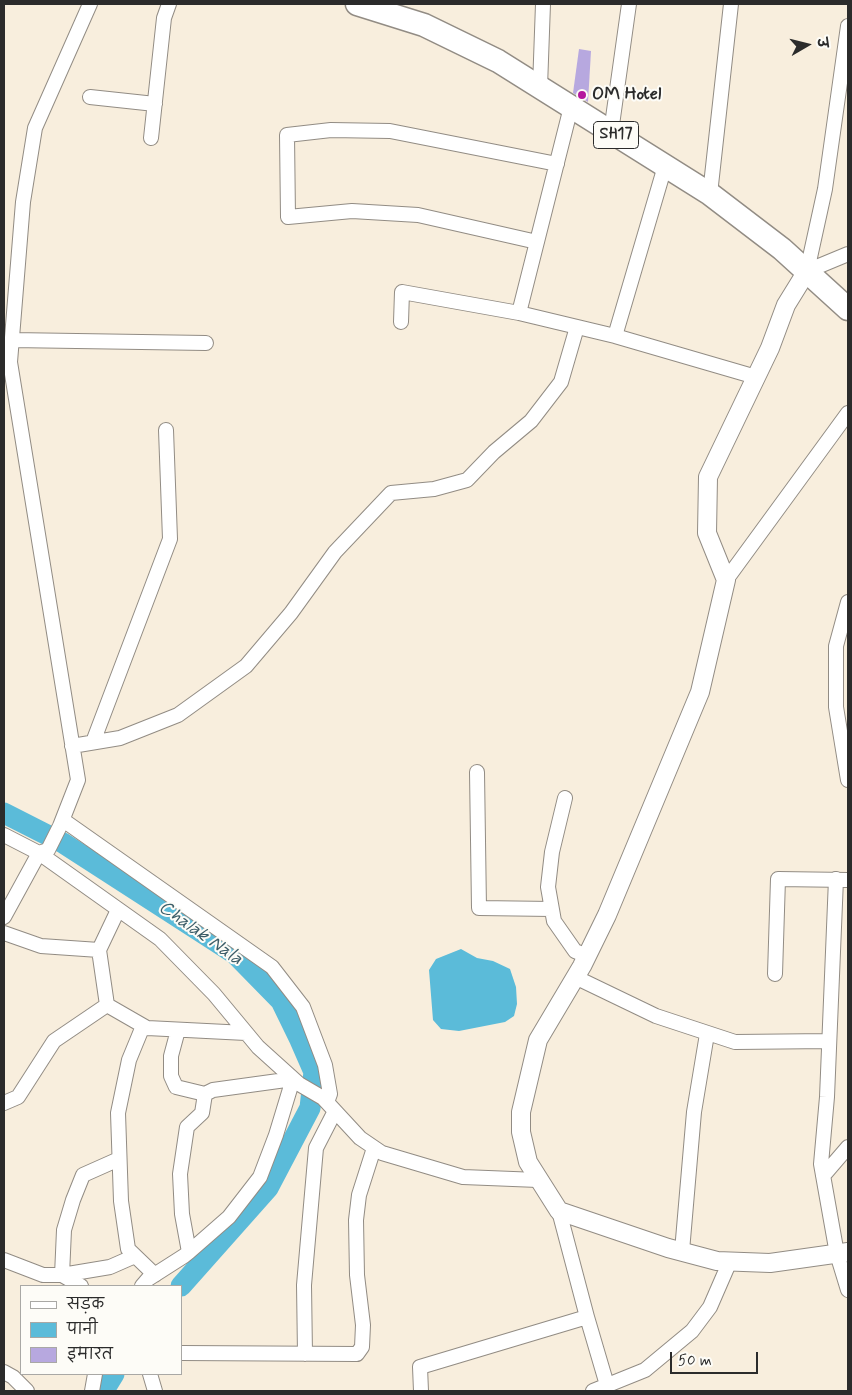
<!DOCTYPE html>
<meta charset="utf-8">
<style>
body{margin:0}
#map{position:relative;width:852px;height:1395px;overflow:hidden;background:#f8eedd;font-family:Mynerve,"Playpen Sans Deva",sans-serif}
canvas{display:block}
.frame{position:absolute;inset:0;border:5px solid #2b2b2b;pointer-events:none}
.legend{position:absolute;left:20px;top:1285px;width:162px;height:90px;box-sizing:border-box;background:#fdfcf7;border:1px solid #a9a8a5;margin:0;padding:6px 9px;list-style:none;font-size:15px;color:#2b2b2b}
.legend li{display:flex;align-items:center;gap:10px;height:25px}
.legend b{width:25px;border:1px solid #a9a8a5}
.north{position:absolute;left:782px;top:20px;width:50px;height:50px;-webkit-text-stroke:4px #fdfcf7;paint-order:stroke;rotate:82deg;font-size:14px;font-weight:700;line-height:20px;text-align:center;color:#2b2b2b}
.north::after{content:'';display:block;margin:auto;width:18px;height:22px;background:#2b2b2b;clip-path:polygon(50% 0,100% 100%,50% 72%,0 100%)}
.scale{position:absolute;left:670px;top:1352px;width:88px;height:22px;box-sizing:border-box;border:2px solid #2b2b2b;border-top:0;padding-left:6px;font-size:15px;line-height:18px;white-space:nowrap;color:#2b2b2b;-webkit-text-stroke:4px #fdfcf7;paint-order:stroke}
</style>
<div id="map">
<canvas width="852" height="1395"></canvas>
<div class="frame"></div>
<ul class="legend">
<li><b style="height:6px;background:#fff"></b>सड़क</li>
<li><b style="height:14px;background:#5bbbd9"></b>पानी</li>
<li><b style="height:14px;background:#b7a8df"></b>इमारत</li>
</ul>
<div class="north">उ</div>
<div class="scale">50 m</div>
</div>
<script>
const ctx = document.querySelector('canvas').getContext('2d');
ctx.lineJoin = 'round';
function fill(path, color) {
  ctx.fillStyle = color;
  ctx.fill(path, 'evenodd');
}
function poly(rows) {
  const path = new Path2D();
  for (const r of rows) {
    path.moveTo(r[0], r[1]);
    for (let i = 2; i < r.length; i += 2) path.lineTo(r[i], r[i + 1]);
  }
  return path;
}
function stroke(path, color, width, dash) {
  ctx.strokeStyle = color;
  ctx.lineWidth = width;
  ctx.lineCap = dash ? 'butt' : 'round';
  ctx.setLineDash(dash || []);
  ctx.stroke(path);
}
function drawText(font, color, halo, rows, align = 'center') {
  ctx.font = font + ' Mynerve,sans-serif';
  ctx.lineWidth = 4;
  ctx.setLineDash([]);
  ctx.textBaseline = 'middle';
  ctx.strokeStyle = halo;
  ctx.fillStyle = color;
  for (const [text, x, y, turn = 0] of rows) {
    ctx.save();
    ctx.translate(x, y);
    ctx.rotate((+turn || 0) * Math.PI / 180);
    ctx.textAlign = isNaN(turn) ? turn : align;
    if (halo) ctx.strokeText(text, 0, 0);
    ctx.fillText(text, 0, 0);
    ctx.restore();
  }
}
fill(poly([
 [461,949,477,958,493,961,510,969,516,987,517,1004,514,1016,505,1022,459,1031,441,1029,433,1020,429,970,436,959]
]), '#5bbbd9');
stroke(poly([
 [4,813,63,843,235,954,281,1001,300,1040,314,1072,310,1108,268,1188,181,1286],
 [106,1391,106,1387,114,1374]
]), '#5bbbd9', 21);
fill(poly([
 [579,49,591,51,588,102,573,93]
]), '#b7a8df');
const minor = poly([
 [540,87,543,4],
 [90,97,155,104],
 [611,132,629,4],
 [151,138,164,18,169,4],
 [710,194,731,4],
 [537,242,418,215,352,211,288,217,287,135,331,130,390,131,557,164],
 [807,271,825,189,848,26],
 [807,271,848,254],
 [519,313,571,107],
 [401,322,402,292,519,313,615,336,756,377],
 [615,336,665,166],
 [12,340,206,343],
 [726,580,848,413],
 [848,602,836,646,836,707,848,780],
 [93,742,170,539,166,430],
 [72,746,120,738,178,715,246,666,291,613,335,552,391,493,434,489,467,480,494,452,531,421,561,382,577,327],
 [477,772,479,908,552,909],
 [565,798,552,852,548,887,554,921,575,951,587,956],
 [63,820,272,967,303,1007,325,1065,330,1094,327,1102],
 [4,835,39,853,160,939,214,994,258,1047,299,1084,323,1098,360,1138,382,1153,463,1177,538,1180],
 [836,879,827,1097,821,1164,837,1254,848,1290],
 [118,910,99,950,107,1005,147,1028,246,1033],
 [4,917,39,853,48,850,60,826,78,780,10,362,23,202,35,128,90,4],
 [4,933,41,946,99,950],
 [775,974,778,879,848,880],
 [575,977,656,1016,735,1042,829,1041],
 [143,1026,129,1060,118,1113,121,1201,128,1249,155,1275],
 [178,1030,171,1056,171,1076,176,1087,205,1094],
 [4,1103,18,1097,54,1041,107,1005],
 [119,1159,83,1175,73,1200,64,1230,62,1275,110,1267,135,1256],
 [823,1176,848,1147],
 [682,1251,694,1112,707,1034],
 [4,1260,43,1275,62,1275,81,1286],
 [142,1286,148,1279,184,1256,189,1252,229,1217,260,1177,276,1135,293,1079,213,1090,205,1094,202,1113,187,1127,180,1174,182,1214,189,1252],
 [587,1317,607,1385,607,1391],
 [181,1353,357,1354,362,1347,363,1325,357,1275,356,1220,359,1195,374,1148],
 [305,1354,304,1285,316,1148,335,1111],
 [4,1372,13,1377,27,1391],
 [150,1374,155,1391],
 [92,1391,95,1374],
 [421,1391,420,1367,587,1317,559,1211],
 [593,1391,645,1370,692,1331,710,1307,730,1261]
]);
const tertiary = poly([
 [807,271,786,305,770,348,708,477,707,533,726,580,700,692,607,915,582,966,538,1040,521,1112,521,1132,528,1162,559,1211,668,1248,717,1261,770,1263,848,1252]
]);
const primary = poly([
 [357,4,424,25,498,61,710,194,782,249,848,309]
]);
stroke(minor, '#928c84', 16);
stroke(tertiary, '#928c84', 20);
stroke(primary, '#928c84', 25);
stroke(minor, '#fff', 14);
stroke(tertiary, '#fff', 18);
stroke(primary, '#fff', 22);
for (const [x, y, r, color] of [
 [582,95,5,"#b5179e"]
]) {
  const dot = new Path2D();
  dot.arc(x, y, r, 0, 2 * Math.PI);
  ctx.fillStyle = color;
  ctx.fill(dot);
  stroke(dot, '#fdfcf7', 2);
}
for (const [x, y, w] of [
 [616,135,45]
]) {
  const box = new Path2D();
  box.roundRect(x - w / 2, y - 13.5, w, 27, 4);
  ctx.fillStyle = '#fdfcf7';
  ctx.fill(box);
  stroke(box, '#2b2b2b', 1);
}
drawText('bold 16px', '#2b2b2b', null, [
 ["SH17",616,135]
]);
drawText('bold 18px', '#2b2b2b', '#fdfcf7', [
 ["OM Hotel",592,95]
], 'left');
drawText('italic 19px', '#3c5d68', '#fdfcf7', [
 ["Chalak Nala",200,934,35]
]);
</script>
